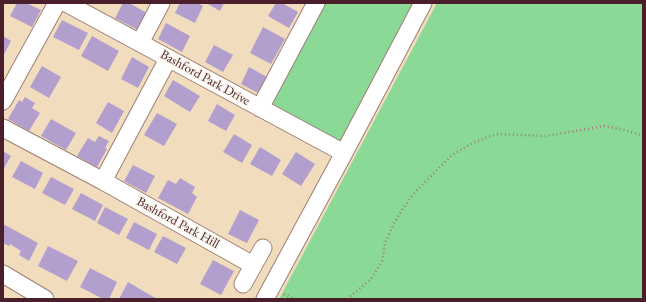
<!DOCTYPE html>
<style>
body{margin:0}
#map{position:relative;width:646px;height:302px;overflow:hidden;background:#f1ddbd;font-family:"EB Garamond",serif}
canvas{display:block}
.frame{position:absolute;inset:0;border:4px solid #4a1f2b;pointer-events:none}
</style>
<div id="map">
<canvas width="646" height="302"></canvas>
<div class="frame"></div>
</div>
<script>
const ctx = document.querySelector('canvas').getContext('2d');
ctx.lineJoin = 'round';
function fill(path, color) {
  ctx.fillStyle = color;
  ctx.fill(path, 'evenodd');
}
function poly(rows) {
  const path = new Path2D();
  for (const r of rows) {
    path.moveTo(r[0], r[1]);
    for (let i = 2; i < r.length; i += 2) path.lineTo(r[i], r[i + 1]);
  }
  return path;
}
function stroke(path, color, width, dash) {
  ctx.strokeStyle = color;
  ctx.lineWidth = width;
  ctx.lineCap = dash ? 'butt' : 'round';
  ctx.setLineDash(dash || []);
  ctx.stroke(path);
}
function drawText(font, color, halo, rows, align = 'center') {
  ctx.font = font + ' "EB Garamond",serif';
  ctx.lineWidth = 3;
  ctx.setLineDash([]);
  ctx.textBaseline = 'middle';
  ctx.strokeStyle = halo;
  ctx.fillStyle = color;
  for (const [text, x, y, turn = 0] of rows) {
    ctx.save();
    ctx.translate(x, y);
    ctx.rotate((+turn || 0) * Math.PI / 180);
    ctx.textAlign = isNaN(turn) ? turn : align;
    if (halo) ctx.strokeText(text, 0, 0);
    ctx.fillText(text, 0, 0);
    ctx.restore();
  }
}
fill(poly([
 [317,3,424,3,344,153,260,108],
 [437,3,643,3,643,299,279,299]
]), '#8ad997');
fill(poly([
 [17,3,26,3,41,10,32,27,10,16],
 [123,3,129,3,147,13,138,30,115,18],
 [180,3,198,3,203,6,195,23,175,13],
 [206,3,224,3,220,11],
 [276,3,282,3,298,12,289,28,268,16],
 [62,20,88,33,79,50,53,37],
 [166,23,190,36,182,52,158,39],
 [263,27,285,39,271,64,250,53],
 [3,36,11,41,3,56],
 [92,36,119,51,108,71,81,56],
 [214,45,233,55,223,72,205,62],
 [132,57,149,67,138,88,121,79],
 [42,66,61,77,49,98,30,87],
 [249,67,267,77,258,93,241,84],
 [173,80,200,96,190,112,164,96],
 [25,97,35,103,32,108,40,113,29,131,8,119,19,100,22,102],
 [108,102,124,111,112,133,96,123],
 [217,104,235,115,226,131,208,121],
 [157,113,177,124,164,146,144,135],
 [51,119,76,133,66,150,41,136],
 [234,134,252,145,242,163,223,152],
 [99,136,109,141,105,148,107,149,97,167,77,156,88,138,95,142],
 [260,147,281,160,272,176,250,164],
 [3,151,11,156,3,170],
 [296,152,315,164,301,186,282,174],
 [21,161,43,173,35,189,12,177],
 [133,165,155,176,146,193,124,181],
 [51,177,74,189,65,205,42,193],
 [180,178,195,187,192,193,197,197,188,214,158,198,168,180,176,184],
 [81,193,103,205,95,221,72,209],
 [105,207,128,219,119,235,97,223],
 [240,210,259,220,247,243,228,234],
 [134,222,157,234,149,250,126,238],
 [3,224,38,243,29,261,19,255,21,251,10,244,9,246,3,243],
 [163,236,186,248,177,264,154,252],
 [48,246,78,261,67,281,38,266],
 [213,260,234,271,221,295,200,284],
 [90,268,117,282,109,299,103,299,80,287],
 [128,282,157,299,119,299]
]), '#b29fcd');
const minor = poly([
 [66,3,344,153],
 [140,43,161,3],
 [3,101,57,3],
 [260,108,316,3],
 [3,128,103,181,253,265],
 [103,181,168,59],
 [3,274,45,299],
 [243,284,263,248],
 [265,299,344,153,423,3]
]);
stroke(minor, '#9e7e74', 19);
stroke(poly([
 [284,294,294,299],
 [347,299,371,279,382,261,385,243,394,223,404,207,416,191,452,155,473,143,495,134,546,136,604,126,625,130,643,136]
]), '#9e7e74', 2.5, [1, 3]);
stroke(minor, '#fff', 17);
drawText('13px', '#4a1f2b', '#f7f3e8', [
 ["Bashford Park Drive",205,78,29],
 ["Bashford Park Hill",178,223,29]
]);
</script>
